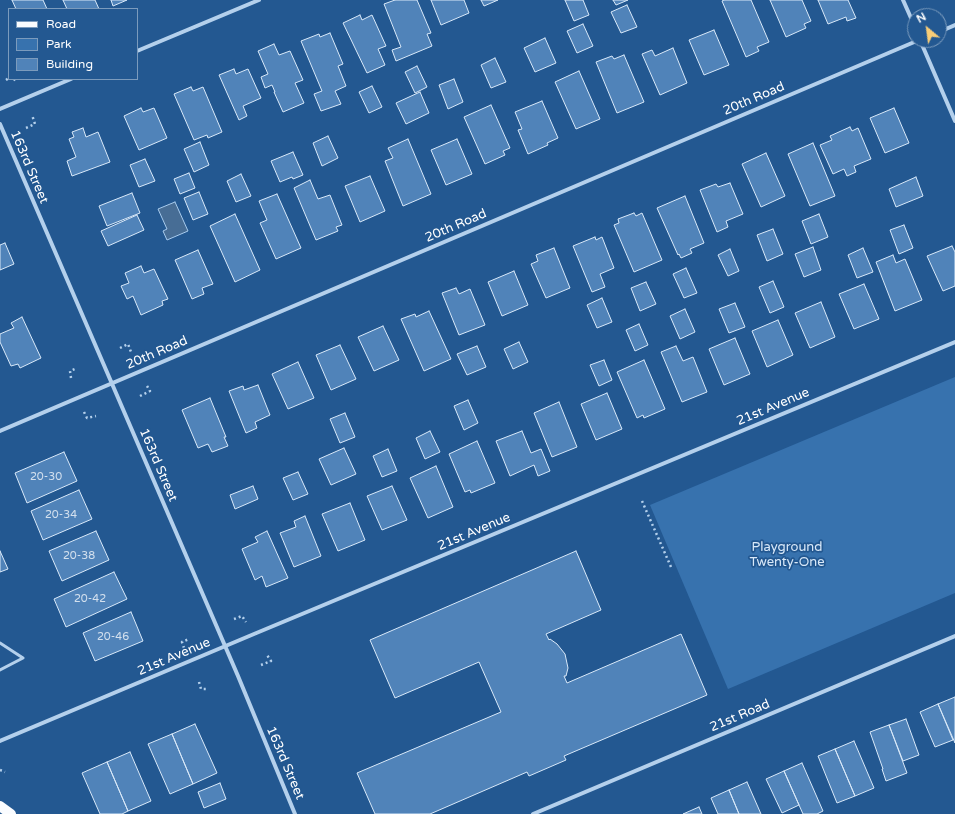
<!DOCTYPE html>
<style>
body{margin:0}
#map{position:relative;width:955px;height:814px;overflow:hidden;background:#235891;font-family:"Varela Round",sans-serif}
canvas{display:block}
.legend{position:absolute;left:8px;top:8px;width:130px;height:72px;box-sizing:border-box;background:#235891;border:1px solid #7b9bbd;margin:0;padding:5px 7px;list-style:none;font-size:12px;color:#fff}
.legend li{display:flex;align-items:center;gap:8px;height:20px}
.legend b{width:20px;border:1px solid #7b9bbd}
.north{position:absolute;left:907px;top:8px;width:40px;height:40px;box-sizing:border-box;background:#235891;border:1px solid #7b9bbd;border-radius:50%;rotate:331deg;font-size:11px;font-weight:700;line-height:16px;text-align:center;color:#fff}
.north::after{content:'';display:block;margin:auto;width:14px;height:18px;background:#f8cd77;clip-path:polygon(50% 0,100% 100%,50% 72%,0 100%)}
</style>
<div id="map">
<canvas width="955" height="814"></canvas>
<ul class="legend">
<li><b style="height:5px;background:#fafcff"></b>Road</li>
<li><b style="height:11px;background:#3772ae"></b>Park</li>
<li><b style="height:11px;background:#5083b9"></b>Building</li>
</ul>
<div class="north">N</div>
</div>
<script>
const ctx = document.querySelector('canvas').getContext('2d');
ctx.lineJoin = 'round';
function fill(path, color) {
  ctx.fillStyle = color;
  ctx.fill(path, 'evenodd');
}
function poly(rows) {
  const path = new Path2D();
  for (const r of rows) {
    path.moveTo(r[0], r[1]);
    for (let i = 2; i < r.length; i += 2) path.lineTo(r[i], r[i + 1]);
  }
  return path;
}
function stroke(path, color, width, dash) {
  ctx.strokeStyle = color;
  ctx.lineWidth = width;
  ctx.lineCap = dash ? 'butt' : 'round';
  ctx.setLineDash(dash || []);
  ctx.stroke(path);
}
function drawText(font, color, halo, rows, align = 'center') {
  ctx.font = font + ' "Varela Round",sans-serif';
  ctx.lineWidth = 3.5;
  ctx.setLineDash([]);
  ctx.textBaseline = 'middle';
  ctx.strokeStyle = halo;
  ctx.fillStyle = color;
  for (const [text, x, y, turn = 0] of rows) {
    ctx.save();
    ctx.translate(x, y);
    ctx.rotate((+turn || 0) * Math.PI / 180);
    ctx.textAlign = isNaN(turn) ? turn : align;
    if (halo) ctx.strokeText(text, 0, 0);
    ctx.fillText(text, 0, 0);
    ctx.restore();
  }
}
fill(poly([
 [955,377,955,593,728,689,650,505]
]), '#3772ae');
const water = poly([
 [175,202,188,231,167,240,163,231,167,229,158,209,175,202]
]);
fill(water, '#476d95');
stroke(water, '#a8cbed', 1);
const building = poly([
 [12,0,43,0,47,9,16,9,12,0],
 [63,0,95,0,99,9,67,9,63,0],
 [111,0,127,0,113,6,111,0],
 [395,0,417,0,431,33,427,34,432,46,396,61,392,50,401,47,384,4,395,0],
 [431,0,464,0,469,13,441,25,431,0],
 [481,0,498,0,484,6,481,0],
 [565,0,583,0,589,15,574,21,565,0],
 [613,0,628,0,616,5,613,0],
 [724,0,751,0,769,42,757,47,759,51,746,57,722,1,724,0],
 [770,0,802,0,811,21,804,24,806,28,786,37,770,0],
 [818,0,848,0,856,18,847,21,846,17,828,24,818,0],
 [627,5,637,27,621,33,611,12,627,5],
 [360,15,362,20,372,15,386,46,378,49,385,65,367,73,343,23,360,15],
 [583,24,593,46,577,53,567,31,583,24],
 [714,30,729,65,704,75,689,40,714,30],
 [330,33,343,64,338,66,346,86,335,91,341,104,321,111,314,94,322,91,301,41,319,34,320,37,330,33],
 [545,38,556,63,535,72,524,48,545,38],
 [274,44,279,55,290,51,303,80,295,83,304,103,283,112,274,92,275,92,272,85,265,88,261,77,268,74,258,51,274,44],
 [673,48,687,83,660,95,642,54,652,50,655,56,673,48],
 [624,55,644,102,617,113,596,62,612,56,614,59,624,55],
 [495,58,506,82,491,88,481,65,495,58],
 [417,66,427,87,415,93,405,72,417,66],
 [234,69,236,74,248,69,261,98,243,106,247,116,239,120,219,75,234,69],
 [579,71,600,119,576,129,555,82,579,71],
 [454,79,463,102,448,109,439,85,454,79],
 [372,86,382,107,369,113,359,92,372,86],
 [191,87,193,91,203,87,222,132,208,138,207,135,194,140,174,94,191,87],
 [420,92,429,113,406,124,396,103,420,92],
 [542,101,558,138,547,143,548,145,528,154,518,130,522,129,515,112,542,101],
 [491,105,510,148,503,151,505,155,485,164,464,117,491,105],
 [141,108,143,112,154,108,167,138,139,150,124,116,141,108],
 [894,108,909,143,885,153,870,118,894,108],
 [850,127,852,131,858,128,871,159,854,166,856,172,847,176,844,169,833,174,820,145,832,140,830,136,850,127],
 [83,128,86,137,98,132,110,162,72,176,67,161,76,157,69,139,74,137,72,132,83,128],
 [328,136,338,158,322,166,313,143,328,136],
 [408,139,431,194,403,206,385,161,393,158,388,148,408,139],
 [457,139,472,174,446,185,431,150,457,139],
 [200,142,209,165,194,172,184,149,200,142],
 [813,143,835,196,810,206,788,154,813,143],
 [293,152,303,175,293,179,292,177,280,182,271,161,293,152],
 [766,153,785,196,761,207,742,164,766,153],
 [145,159,155,181,139,187,130,165,145,159],
 [189,173,195,188,180,194,174,179,189,173],
 [241,174,251,196,236,202,227,181,241,174],
 [370,176,385,211,360,222,345,186,370,176],
 [916,177,923,196,896,207,889,189,916,177],
 [310,180,318,199,330,195,342,225,336,227,338,231,316,240,294,188,310,180],
 [730,183,743,214,726,221,728,227,717,232,700,190,716,184,718,187,730,183],
 [199,192,208,214,193,220,184,198,199,192],
 [132,193,140,213,107,226,99,206,132,193],
 [277,194,301,248,276,259,260,223,267,220,259,201,277,194],
 [685,196,704,243,690,249,692,253,681,258,679,254,678,255,657,208,685,196],
 [634,213,636,216,642,213,662,260,634,272,614,225,619,223,618,219,634,213],
 [235,214,260,270,235,282,210,226,235,214],
 [819,214,828,237,811,244,802,221,819,214],
 [137,215,144,230,108,246,101,231,137,215],
 [904,225,913,248,899,254,890,230,904,225],
 [773,229,783,254,767,261,757,235,773,229],
 [595,237,596,240,602,237,614,268,600,274,605,287,592,292,573,246,595,237],
 [5,243,14,264,0,270,0,245,5,243],
 [952,246,955,252,955,286,943,291,927,256,952,246],
 [813,247,821,270,804,277,795,254,813,247],
 [554,248,570,288,546,298,531,264,538,261,536,255,554,248],
 [863,248,873,272,857,278,848,255,863,248],
 [730,249,739,271,728,276,718,255,730,249],
 [198,250,213,284,202,288,204,294,192,299,175,260,198,250],
 [893,255,896,263,905,259,922,300,895,311,876,262,893,255],
 [141,266,144,273,154,269,168,299,162,301,163,305,141,315,133,296,127,299,121,286,129,283,125,273,141,266],
 [686,268,697,293,684,298,673,274,686,268],
 [514,271,528,305,502,316,488,282,514,271],
 [773,281,784,307,770,313,759,287,773,281],
 [646,282,656,304,640,311,631,288,646,282],
 [864,284,879,319,854,329,839,294,864,284],
 [456,288,459,294,470,289,485,325,459,335,442,293,456,288],
 [602,298,612,322,597,328,587,305,602,298],
 [821,302,835,337,810,348,795,313,821,302],
 [735,303,745,327,729,333,719,309,735,303],
 [685,309,695,332,680,339,670,316,685,309],
 [429,311,451,359,424,371,401,319,415,314,416,317,429,311],
 [22,317,41,358,20,368,18,364,11,366,0,342,0,334,14,328,11,323,22,317],
 [778,320,793,355,767,367,752,331,778,320],
 [639,324,648,345,635,351,626,330,639,324],
 [383,326,399,360,374,371,358,337,383,326],
 [735,338,750,374,724,385,709,349,735,338],
 [519,342,528,362,513,369,504,349,519,342],
 [340,345,356,379,331,390,316,355,340,345],
 [477,346,486,367,467,375,457,354,477,346],
 [676,346,683,361,693,357,707,392,682,402,661,352,676,346],
 [604,360,612,380,599,386,590,365,604,360],
 [644,360,665,409,644,418,643,415,637,418,617,372,644,360],
 [298,362,314,398,288,409,272,374,298,362],
 [258,385,270,415,255,422,257,428,246,433,229,391,243,386,244,390,258,385],
 [607,393,622,429,596,440,581,404,607,393],
 [210,398,226,437,224,437,228,446,212,452,208,444,198,448,182,410,210,398],
 [468,400,478,423,464,430,454,406,468,400],
 [559,402,577,447,552,457,534,413,559,402],
 [345,413,355,437,340,443,330,419,345,413],
 [430,431,440,452,425,459,416,438,430,431],
 [522,431,531,453,541,449,550,471,538,476,534,465,510,476,496,441,522,431],
 [477,441,495,483,471,493,470,490,465,492,449,454,477,441],
 [344,448,356,474,331,485,319,459,344,448],
 [388,449,397,471,382,477,373,456,388,449],
 [64,452,77,481,27,503,15,473,64,452],
 [436,466,453,507,428,518,410,478,436,466],
 [298,472,308,494,293,500,283,478,298,472],
 [253,486,258,499,235,509,230,495,253,486],
 [392,486,407,520,382,530,367,496,392,486],
 [79,490,92,519,43,540,31,511,79,490],
 [350,503,365,540,338,551,322,514,350,503],
 [305,516,321,556,294,567,280,533,296,527,294,521,305,516],
 [96,531,109,560,62,581,49,551,96,531],
 [267,531,288,578,266,587,262,576,255,580,242,549,258,542,255,537,267,531],
 [0,551,8,569,0,572,0,551],
 [576,551,601,610,546,634,549,640,550,639,557,644,565,654,568,668,566,676,564,676,567,683,681,634,707,695,564,756,566,760,529,776,527,772,430,814,375,814,357,773,501,712,479,662,395,698,370,640,576,551],
 [114,572,127,599,66,627,54,599,114,572],
 [131,612,143,641,95,661,83,633,131,612],
 [955,697,955,743,938,704,955,697],
 [938,704,953,740,935,747,920,712,938,704],
 [906,719,919,755,903,761,889,725,906,719],
 [195,724,217,773,193,784,172,734,195,724],
 [889,725,907,773,886,781,882,769,883,769,870,732,889,725],
 [172,734,193,784,170,794,148,744,172,734],
 [854,741,874,788,855,796,835,749,854,741],
 [835,749,855,796,837,803,818,756,835,749],
 [130,752,151,801,128,811,107,762,130,752],
 [107,762,128,811,122,814,100,814,82,773,107,762],
 [802,763,823,811,817,814,803,814,784,771,802,763],
 [784,771,799,805,782,813,766,779,784,771],
 [747,782,761,814,739,814,729,790,747,782],
 [220,783,226,799,204,808,198,792,220,783],
 [729,790,739,814,718,814,711,798,729,790],
 [699,807,702,814,683,814,699,807]
]);
fill(building, '#5083b9');
stroke(building, '#d9e9f9', 1);
stroke(poly([
 [14,79,17,83],
 [6,80,9,78],
 [26,128,35,124,32,115],
 [120,348,128,344,131,352],
 [71,378,70,371,77,368],
 [140,396,150,391,147,386],
 [84,412,87,418,96,416],
 [642,501,671,567],
 [234,619,242,616,246,622],
 [184,648,182,642,189,639],
 [261,665,271,661,267,655],
 [199,682,201,689,207,689],
 [0,770,5,772]
]), '#b4d0ec', 2.5, [2, 3]);
stroke(poly([
 [0,643,23,658,0,670]
]), '#b4d0ec', 3);
stroke(poly([
 [903,0,915,27],
 [939,32,955,25],
 [920,40,955,121],
 [137,51,259,0],
 [0,109,71,79],
 [0,124,238,676,295,814],
 [0,431,919,40],
 [0,741,254,634,955,342],
 [533,814,955,636]
]), '#b4d0ec', 4);
stroke(poly([
 [0,806,11,814]
]), '#fafcff', 10);
drawText('11px', '#d3e0ee', null, [
 ["20-30",46,477],
 ["20-34",61,515],
 ["20-38",79,556],
 ["20-42",90,599],
 ["20-46",113,637]
]);
drawText('13px', '#fff', '#235891', [
 ["20th Road",754,99,-23],
 ["163rd Street",29,167,67],
 ["20th Road",456,226,-23],
 ["20th Road",157,353,-23],
 ["21st Avenue",773,407,-23],
 ["163rd Street",158,465,67],
 ["21st Avenue",474,532,-23],
 ["21st Avenue",174,657,-23],
 ["21st Road",740,716,-23],
 ["163rd Street",285,763,67]
]);
drawText('13px', '#d9e9f9', '#235891', [
 ["Playground",787,548],
 ["Twenty-One",787,563]
]);
</script>
